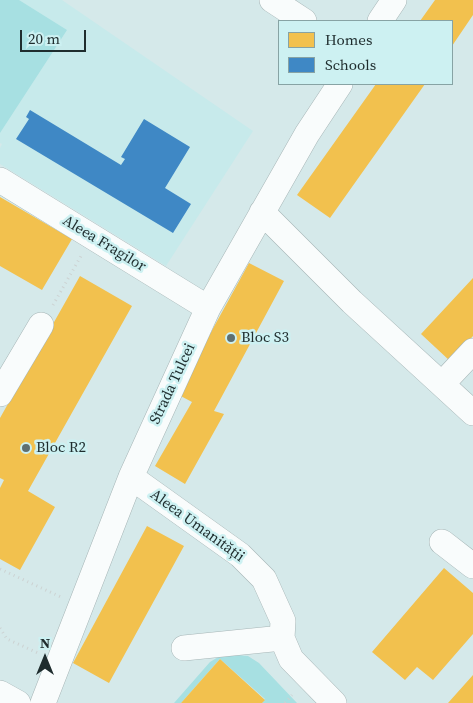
<!DOCTYPE html>
<meta charset="utf-8">
<style>
body{margin:0}
#map{position:relative;width:473px;height:703px;overflow:hidden;background:#d5e9ea;font-family:"Source Serif 4",serif}
canvas{display:block}
.legend{position:absolute;left:278px;top:20px;width:175px;height:65px;box-sizing:border-box;background:#cdf1f2;border:1px solid #87a3a4;margin:0;padding:6px 9px;list-style:none;font-size:15px;color:#1f2d2e}
.legend li{display:flex;align-items:center;gap:10px;height:25px}
.legend b{width:25px;border:1px solid #87a3a4}
.north{position:absolute;left:20px;top:633px;width:50px;height:50px;-webkit-text-stroke:4px #cdf1f2;paint-order:stroke;rotate:0deg;font-size:14px;font-weight:700;line-height:20px;text-align:center;color:#1f2d2e}
.north::after{content:'';display:block;margin:auto;width:18px;height:22px;background:#1f2d2e;clip-path:polygon(50% 0,100% 100%,50% 72%,0 100%)}
.scale{position:absolute;left:20px;top:30px;width:66px;height:22px;box-sizing:border-box;border:2px solid #1f2d2e;border-top:0;padding-left:6px;font-size:15px;line-height:18px;white-space:nowrap;color:#1f2d2e;-webkit-text-stroke:4px #cdf1f2;paint-order:stroke}
</style>
<div id="map">
<canvas width="473" height="703"></canvas>
<ul class="legend">
<li><b style="height:14px;background:#f2c14e"></b>Homes</li>
<li><b style="height:14px;background:#3f88c5"></b>Schools</li>
</ul>
<div class="north">N</div>
<div class="scale">20 m</div>
</div>
<script>
const ctx = document.querySelector('canvas').getContext('2d');
ctx.lineJoin = 'round';
function fill(path, color) {
  ctx.fillStyle = color;
  ctx.fill(path, 'evenodd');
}
function poly(rows) {
  const path = new Path2D();
  for (const r of rows) {
    path.moveTo(r[0], r[1]);
    for (let i = 2; i < r.length; i += 2) path.lineTo(r[i], r[i + 1]);
  }
  return path;
}
function stroke(path, color, width, dash) {
  ctx.strokeStyle = color;
  ctx.lineWidth = width;
  ctx.lineCap = dash ? 'butt' : 'round';
  ctx.setLineDash(dash || []);
  ctx.stroke(path);
}
function drawText(font, color, halo, rows, align = 'center') {
  ctx.font = font + ' "Source Serif 4",serif';
  ctx.lineWidth = 5;
  ctx.setLineDash([]);
  ctx.textBaseline = 'middle';
  ctx.strokeStyle = halo;
  ctx.fillStyle = color;
  for (const [text, x, y, turn = 0] of rows) {
    ctx.save();
    ctx.translate(x, y);
    ctx.rotate((+turn || 0) * Math.PI / 180);
    ctx.textAlign = isNaN(turn) ? turn : align;
    if (halo) ctx.strokeText(text, 0, 0);
    ctx.fillText(text, 0, 0);
    ctx.restore();
  }
}
fill(poly([
 [0,0,62,0,253,131,166,266,0,164,0,148,2,144,0,143]
]), '#c7eaeb');
fill(poly([
 [0,0,19,0,67,30,0,133],
 [223,654,248,656,259,663,297,703,262,703,265,699,220,659,181,703,174,703,210,662]
]), '#a7e0e2');
fill(poly([
 [435,0,473,0,473,15,452,46,452,21,420,21],
 [376,84,425,84,330,218,297,195],
 [0,197,72,239,42,290,0,266],
 [249,263,284,281,214,411,224,414,185,484,155,466,192,402,177,394],
 [80,276,132,306,28,491,55,507,20,570,0,559,0,488,4,480,0,478,0,418],
 [473,278,473,336,450,361,421,334],
 [147,526,184,546,109,683,73,663],
 [444,568,473,593,473,634,433,680,417,667,405,680,372,652],
 [220,659,265,700,262,703,181,703],
 [473,675,473,703,448,703]
]), '#f2c14e');
fill(poly([
 [30,110,121,165,125,159,121,157,144,119,190,147,165,188,191,204,173,233,16,139,29,119,26,117]
]), '#3f88c5');
const minor = poly([
 [272,0,304,21],
 [380,21,394,0],
 [0,180,208,308],
 [262,212,352,302,473,413],
 [442,384,473,351],
 [0,394,41,325],
 [131,477,240,555,264,579,283,621,282,638,291,659,334,703],
 [442,542,473,566],
 [184,648,282,638],
 [0,693,18,703],
 [43,703,131,477,208,308,307,134,340,84]
]);
stroke(minor, '#a6b5b6', 26);
stroke(poly([
 [53,305,81,256],
 [0,569,61,597],
 [0,628,7,639,38,653],
 [285,703,292,695]
]), '#ccd2d2', 3, [1, 4]);
stroke(minor, '#f9fcfc', 25);
for (const [x, y, r, color] of [
 [231,338,5,"#5f6f70"],
 [26,448,5,"#5f6f70"]
]) {
  const dot = new Path2D();
  dot.arc(x, y, r, 0, 2 * Math.PI);
  ctx.fillStyle = color;
  ctx.fill(dot);
  stroke(dot, '#cdf1f2', 2);
}
drawText('15px', '#1f2d2e', '#cdf1f2', [
 ["Aleea Fragilor",104,244,31],
 ["Strada Tulcei",173,384,-65],
 ["Aleea Umanității",197,526,36]
]);
drawText('15px', '#1f2d2e', '#cdf1f2', [
 ["Bloc S3",241,338],
 ["Bloc R2",36,448]
], 'left');
</script>
